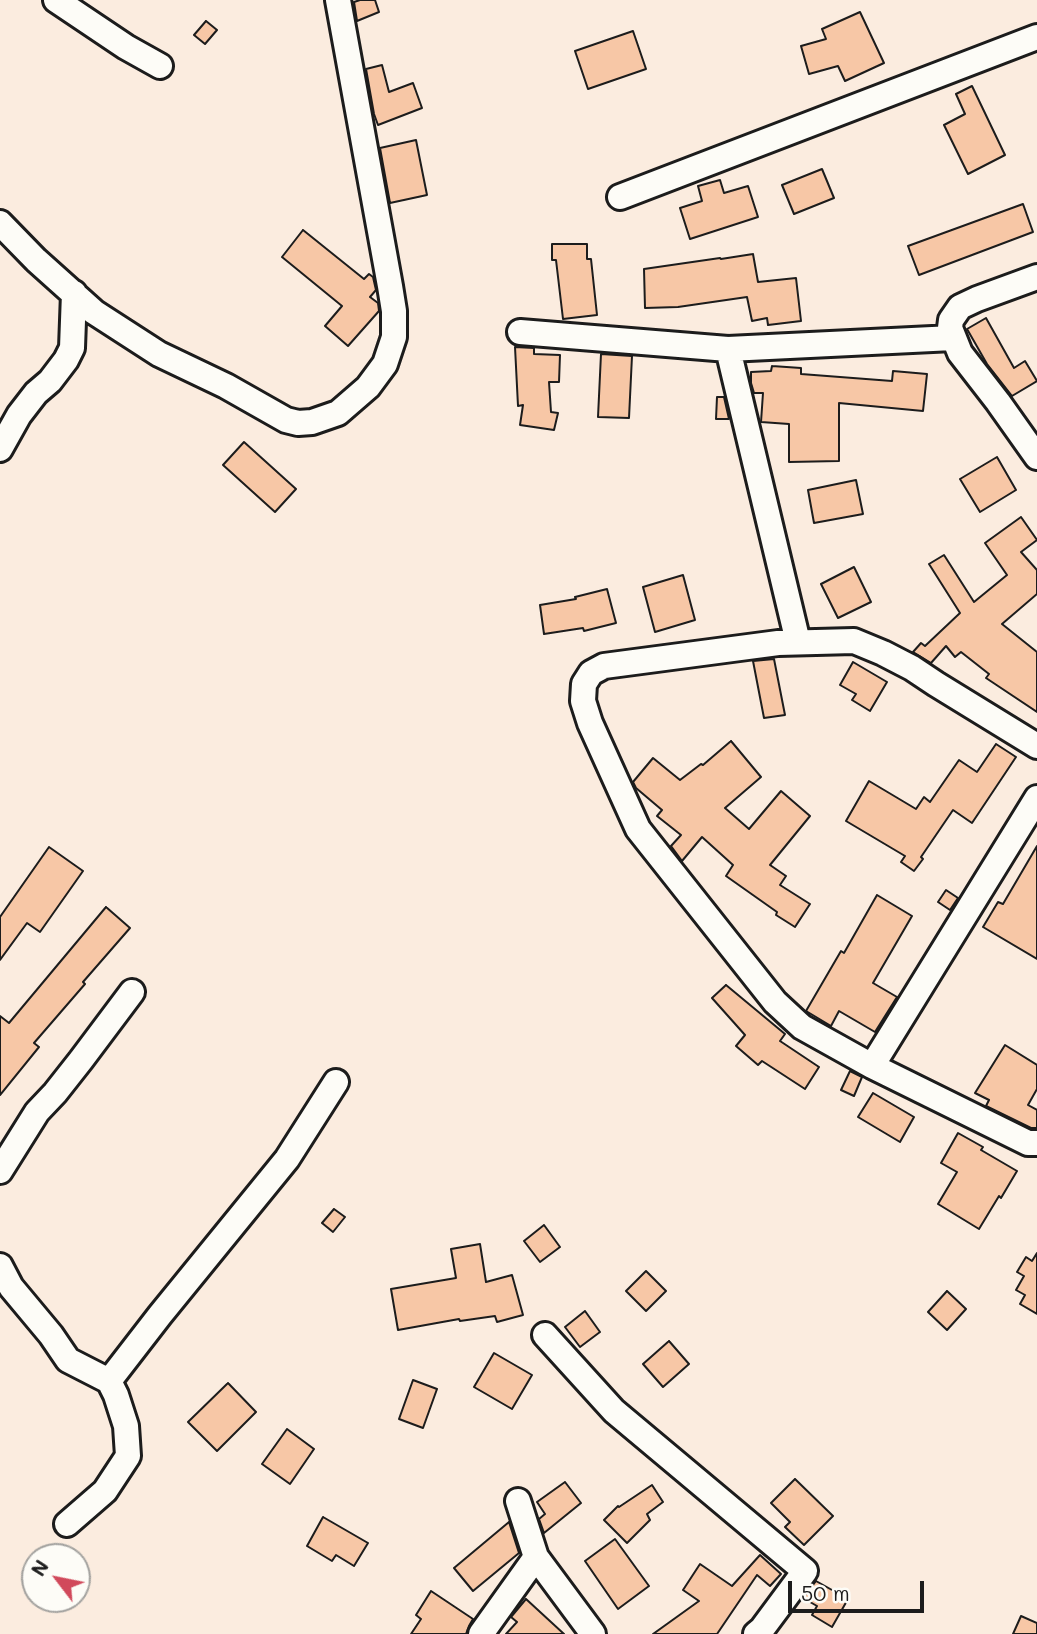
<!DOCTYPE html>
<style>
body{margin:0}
#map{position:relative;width:1037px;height:1634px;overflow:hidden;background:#fbecdf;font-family:Mali,sans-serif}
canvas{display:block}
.north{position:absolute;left:21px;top:1543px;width:70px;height:70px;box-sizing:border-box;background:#fdfcf7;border:2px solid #a3a29f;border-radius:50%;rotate:302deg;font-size:19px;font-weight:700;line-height:28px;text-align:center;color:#1c1c1c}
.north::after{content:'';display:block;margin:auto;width:24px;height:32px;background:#d1495b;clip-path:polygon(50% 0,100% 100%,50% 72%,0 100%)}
.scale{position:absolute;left:788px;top:1581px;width:136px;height:32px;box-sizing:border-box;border:4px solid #1c1c1c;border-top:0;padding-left:9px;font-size:21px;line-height:24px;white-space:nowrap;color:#1c1c1c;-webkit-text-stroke:5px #fdfcf7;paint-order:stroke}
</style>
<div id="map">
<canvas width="1037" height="1634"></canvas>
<div class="north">N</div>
<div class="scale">50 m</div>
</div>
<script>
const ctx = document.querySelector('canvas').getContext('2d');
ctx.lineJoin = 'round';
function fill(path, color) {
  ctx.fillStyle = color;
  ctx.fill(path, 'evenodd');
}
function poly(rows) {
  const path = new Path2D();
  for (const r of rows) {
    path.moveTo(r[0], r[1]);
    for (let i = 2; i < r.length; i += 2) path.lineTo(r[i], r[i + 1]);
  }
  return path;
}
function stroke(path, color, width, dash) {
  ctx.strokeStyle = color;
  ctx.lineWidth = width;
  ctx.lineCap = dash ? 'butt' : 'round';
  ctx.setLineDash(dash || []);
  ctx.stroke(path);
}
const building = poly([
 [360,0,375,0,379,12,357,21,354,2,360,0],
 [860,12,884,63,845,81,838,66,809,74,801,46,826,39,822,29,860,12],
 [206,21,217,30,205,44,194,35,206,21],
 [633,31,646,69,588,89,575,51,633,31],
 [382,65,389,92,413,83,422,108,378,125,374,114,366,69,382,65],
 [972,86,1005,155,968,174,944,125,965,114,956,94,972,86],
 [416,140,427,195,390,203,380,148,416,140],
 [822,169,834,198,794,214,782,185,822,169],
 [720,180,724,193,748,186,758,217,690,239,680,208,702,201,698,186,720,180],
 [1023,204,1033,232,919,275,908,246,1023,204],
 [303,230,364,279,369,274,373,277,376,290,370,297,378,303,379,311,348,346,325,326,342,306,282,257,303,230],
 [552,244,587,244,587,259,591,259,597,315,563,319,556,260,552,260,552,244],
 [753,254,758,282,796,278,801,321,768,325,767,318,752,321,747,297,678,307,645,308,644,269,720,258,721,259,753,254],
 [986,318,1014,368,1025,361,1037,381,1012,396,987,364,967,329,986,318],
 [515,347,534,348,534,354,560,355,559,382,549,382,551,412,558,413,554,430,520,425,523,405,518,406,515,347],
 [601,354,632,356,629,418,598,417,601,354],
 [772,366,801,368,801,374,892,381,893,371,927,374,923,411,839,403,839,461,789,462,789,424,761,422,763,393,754,393,751,383,751,372,771,371,772,366],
 [717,397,724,397,729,419,716,419,717,397],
 [244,442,296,489,275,512,223,465,244,442],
 [997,457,1016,490,980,512,960,479,997,457],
 [856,480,863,514,814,523,808,490,856,480],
 [1021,517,1037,540,1021,552,1037,570,1037,594,1002,624,1037,652,1037,712,986,678,989,674,961,652,955,657,946,646,931,663,913,652,921,643,925,646,960,613,929,564,944,555,974,602,1007,575,985,543,1021,517],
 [854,567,871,602,838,618,821,584,854,567],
 [683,575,695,620,655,632,643,587,683,575],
 [607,589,616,623,584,631,583,628,544,634,540,605,576,599,575,597,607,589],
 [774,659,785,715,764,718,753,661,774,659],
 [853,662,887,682,870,711,852,700,856,694,840,685,853,662],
 [731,741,761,777,725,808,749,829,781,791,810,816,770,865,786,876,780,885,810,904,795,927,776,915,777,912,726,876,733,865,702,837,682,861,671,846,681,835,657,816,662,810,636,788,633,782,653,758,680,780,701,764,703,765,731,741],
 [996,744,1016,757,972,823,953,810,921,857,923,859,914,871,901,862,905,856,846,821,869,781,916,809,924,797,930,802,959,760,977,772,996,744],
 [1037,846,1037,959,983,927,998,902,1003,904,1037,846],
 [49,847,83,871,40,932,27,923,0,960,0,917,49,847],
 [946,890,958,898,950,910,938,902,946,890],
 [877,895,912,916,873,983,897,997,875,1032,839,1011,831,1026,806,1011,841,951,844,953,877,895],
 [106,907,130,928,83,982,85,984,34,1043,39,1047,0,1095,0,1016,9,1023,106,907],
 [726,985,785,1034,780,1041,819,1067,805,1089,762,1061,758,1065,736,1046,745,1035,712,998,726,985],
 [1005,1045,1037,1065,1037,1089,1028,1105,1037,1110,1037,1128,1031,1128,986,1106,989,1100,975,1093,1005,1045],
 [850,1071,862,1077,854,1096,841,1090,850,1071],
 [873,1093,914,1117,900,1142,858,1117,873,1093],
 [958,1133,983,1147,981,1150,1017,1171,1001,1198,999,1196,979,1229,938,1204,957,1172,941,1163,958,1133],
 [334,1209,345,1217,333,1232,322,1223,334,1209],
 [544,1225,560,1247,540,1262,524,1241,544,1225],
 [480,1244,486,1282,512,1275,523,1315,497,1322,495,1316,460,1321,459,1319,398,1330,391,1289,456,1278,451,1249,480,1244],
 [1037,1253,1037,1314,1020,1304,1025,1295,1016,1290,1024,1276,1017,1272,1026,1257,1032,1261,1037,1253],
 [646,1271,666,1291,646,1311,626,1291,646,1271],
 [947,1291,966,1309,947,1330,928,1312,947,1291],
 [585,1311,600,1332,580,1347,565,1327,585,1311],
 [669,1341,689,1364,663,1387,643,1364,669,1341],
 [494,1353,532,1375,512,1409,474,1387,494,1353],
 [413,1380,437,1389,423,1428,399,1419,413,1380],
 [228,1383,256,1412,217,1451,188,1422,228,1383],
 [287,1429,314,1449,290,1484,262,1464,287,1429],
 [795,1479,833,1516,804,1545,785,1527,790,1522,771,1503,795,1479],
 [565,1482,581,1503,544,1533,539,1519,545,1514,537,1502,565,1482],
 [652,1485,663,1502,647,1514,650,1520,627,1543,604,1520,618,1506,619,1507,652,1485],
 [323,1517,368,1543,354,1566,336,1555,332,1561,307,1546,323,1517],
 [509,1522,519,1553,473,1591,454,1568,509,1522],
 [615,1539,649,1586,618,1609,585,1561,615,1539],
 [760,1555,781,1574,770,1586,757,1575,717,1634,653,1634,699,1601,683,1590,700,1564,732,1586,760,1555],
 [816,1581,848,1599,832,1627,812,1615,817,1606,803,1598,816,1581],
 [431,1591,473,1619,469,1626,466,1634,411,1634,421,1619,416,1615,431,1591],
 [526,1599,564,1634,506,1634,517,1622,511,1617,526,1599],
 [1021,1616,1037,1623,1037,1634,1013,1634,1021,1616]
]);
fill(building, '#f7c7a6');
stroke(building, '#1c1c1c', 2);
const minor = poly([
 [56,0,126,47,160,66],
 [620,197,1037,37],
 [0,223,36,260,94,312,159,354,226,386,286,420,298,423,312,422,338,413,368,387,385,364,394,337,394,311,390,286,338,0],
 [1037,277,977,299,960,307,951,320,950,328,960,353,998,402,1037,457],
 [520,332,728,349,953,338],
 [728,349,798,642],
 [0,449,19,415,36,393,50,381,66,360,72,348,74,293],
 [1037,746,936,684,912,668,883,653,854,641,778,643,604,666,591,673,584,684,583,701,590,723,638,829,775,1002,802,1027,872,1066,1028,1143,1037,1143],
 [872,1066,1037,798],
 [0,1171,37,1112,55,1093,81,1060,132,992],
 [0,1266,11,1287,51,1335,68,1360,109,1381,116,1395,126,1426,128,1456,105,1491,67,1524],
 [545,1335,614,1411,805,1571,762,1629,756,1634],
 [109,1381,160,1315,287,1159,336,1082],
 [518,1501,536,1557,593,1634],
 [481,1634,536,1557]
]);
stroke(minor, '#1c1c1c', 30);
stroke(minor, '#fdfcf7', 24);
</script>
